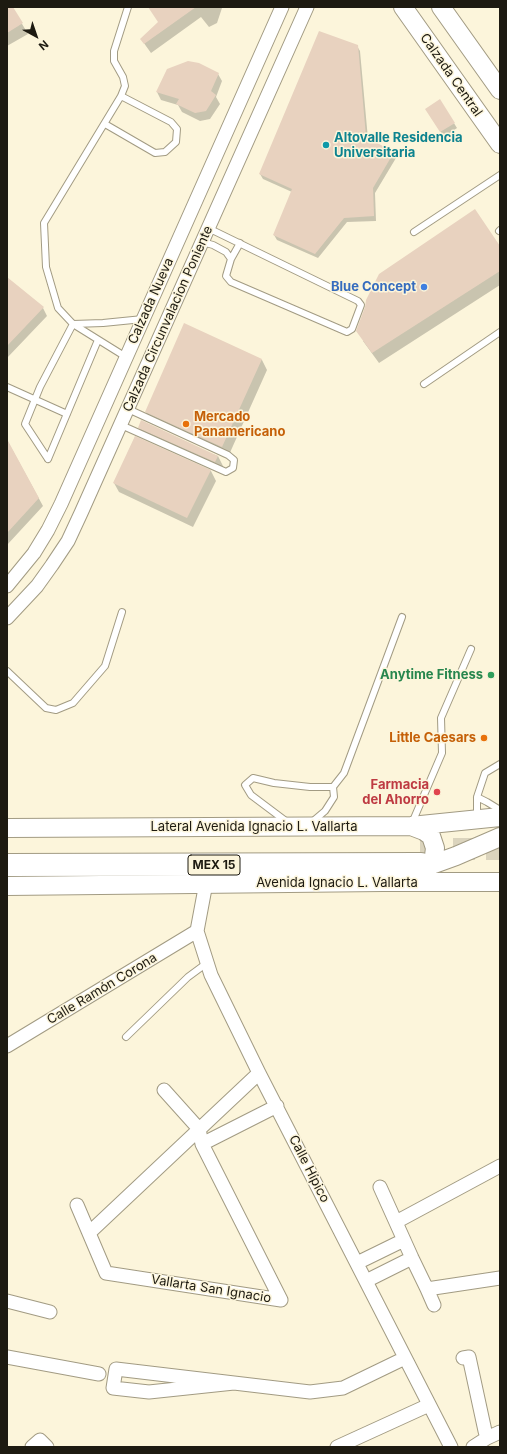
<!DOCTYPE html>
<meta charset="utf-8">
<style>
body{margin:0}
#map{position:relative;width:507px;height:1454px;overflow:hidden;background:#fcf5db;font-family:Inter,sans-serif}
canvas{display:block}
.frame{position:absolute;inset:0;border:8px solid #1d1a11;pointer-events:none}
.north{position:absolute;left:16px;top:16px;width:40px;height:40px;-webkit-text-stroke:3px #fcf5db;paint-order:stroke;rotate:140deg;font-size:11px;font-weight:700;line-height:16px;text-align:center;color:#1d1a11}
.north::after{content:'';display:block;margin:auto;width:14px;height:18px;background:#1d1a11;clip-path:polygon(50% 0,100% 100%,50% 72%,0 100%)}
</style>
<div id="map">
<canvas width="507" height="1454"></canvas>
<div class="frame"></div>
<div class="north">N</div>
</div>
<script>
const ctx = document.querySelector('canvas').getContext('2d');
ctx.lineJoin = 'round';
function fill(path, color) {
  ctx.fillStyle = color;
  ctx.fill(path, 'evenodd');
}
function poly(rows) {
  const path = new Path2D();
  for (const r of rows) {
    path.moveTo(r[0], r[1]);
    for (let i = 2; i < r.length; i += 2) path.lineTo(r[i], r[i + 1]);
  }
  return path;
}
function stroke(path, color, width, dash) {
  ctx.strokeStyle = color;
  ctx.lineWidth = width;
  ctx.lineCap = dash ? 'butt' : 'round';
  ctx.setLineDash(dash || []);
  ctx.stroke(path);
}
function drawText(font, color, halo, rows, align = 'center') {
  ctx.font = font + ' Inter,sans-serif';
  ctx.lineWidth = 3;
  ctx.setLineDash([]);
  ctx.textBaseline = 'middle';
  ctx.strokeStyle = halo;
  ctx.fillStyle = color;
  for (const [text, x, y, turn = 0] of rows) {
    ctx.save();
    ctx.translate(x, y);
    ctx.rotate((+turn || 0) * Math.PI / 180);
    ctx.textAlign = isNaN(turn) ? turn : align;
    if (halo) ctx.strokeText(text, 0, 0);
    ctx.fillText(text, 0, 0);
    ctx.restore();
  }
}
fill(poly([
 [7,7,12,7,28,34,7,46],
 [149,7,221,7,222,8,217,23,209,27,201,17,151,53,141,39,159,22],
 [357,46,360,51,368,139,393,153,396,158,375,193,376,221,347,222,318,258,277,240,274,235,292,192,263,179,260,174],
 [218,74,222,81,216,97,220,104,210,119,200,121,182,112,178,105,161,100,157,92],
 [440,101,457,128,444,137,429,114],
 [500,248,500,285,379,363,363,341],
 [7,278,43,308,47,316,7,358],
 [185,325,262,360,267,370,228,457,152,422,146,412],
 [139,428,218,456,223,466,221,471,145,438],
 [135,437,211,471,216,481,193,527,119,492,114,483],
 [7,440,43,506,7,545]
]), '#0003');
fill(poly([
 [7,7,13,7,23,23,7,33],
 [148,7,196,7,144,44,140,39,158,22],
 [319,31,358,45,366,137,394,152,373,188,374,216,344,218,315,254,273,235,292,189,259,174],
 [188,61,199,63,219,73,211,91,216,95,206,111,195,113,176,104,179,99,156,92,167,69],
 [440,99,455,123,440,132,425,109],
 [475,209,500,246,500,271,372,353,356,331,365,307,366,300,379,274],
 [7,277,44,307,7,346],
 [184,323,262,359,222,447,145,412],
 [141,420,218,456,215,462,138,428],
 [135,436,211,470,187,518,113,483],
 [7,439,39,498,7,533]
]), '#e8d2bf');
stroke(poly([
 [420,849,500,849]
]), '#dbd4bd', 22, [22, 11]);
const lane = poly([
 [105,124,155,153,165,152,176,142,177,129,171,122,121,96],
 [499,231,500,230],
 [414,232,500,175],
 [202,242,213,245,226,252,231,259,226,276,231,282,347,332,352,329,361,305,358,301,208,228],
 [231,259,240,243],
 [73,324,103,323,143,319],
 [126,357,73,324,58,308,46,267,44,223,121,96,125,86,123,77,114,61,114,51,128,7],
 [424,384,500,332],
 [7,387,67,414],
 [121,425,226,472,233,468,234,460,228,455,128,409],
 [48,459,25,424,40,387,73,324],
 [48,459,98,340],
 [7,671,46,708,56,710,73,703,105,666,122,612],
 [500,764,485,773,477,797,487,802,500,810],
 [477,797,477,817],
 [287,822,251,795,245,785,253,778,274,783,310,787,333,787],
 [312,822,325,811,334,797,333,787,344,773,402,617],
 [412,823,442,753,441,718,471,649],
 [126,1037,188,977,207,963]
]);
const street = poly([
 [7,586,34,553,48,530,61,504,282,7],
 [7,618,37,586,52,565,68,541,81,513,307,7],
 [206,883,197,931,211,975,259,1073,451,1447],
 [7,1046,197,931],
 [164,1090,199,1129,202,1144,281,1300],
 [202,1144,277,1106],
 [380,1187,412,1258,427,1289,434,1305],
 [77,1205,106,1273,281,1300],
 [396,1222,500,1166],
 [89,1233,259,1073],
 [357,1263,404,1240],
 [366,1281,412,1258],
 [427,1289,500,1278],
 [7,1301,50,1312],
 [7,1357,99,1374],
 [463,1358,469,1357,485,1431,487,1438],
 [234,1383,149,1392,113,1388,116,1369,234,1383,310,1392,343,1388,405,1358],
 [32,1447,40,1440,47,1447],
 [337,1447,429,1405],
 [473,1447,487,1438,500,1432]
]);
const secondary = poly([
 [403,7,500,144],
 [441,7,500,90],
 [411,826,424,831,431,836,435,848,433,864],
 [7,828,411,826,500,817],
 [409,873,456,856,500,837],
 [7,886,383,882,500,882]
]);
const highway = poly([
 [7,865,421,864]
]);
stroke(lane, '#a29b83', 8);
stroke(street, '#a29b83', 15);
stroke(secondary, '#a29b83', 20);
stroke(highway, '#a29b83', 24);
stroke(lane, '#fff', 6);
stroke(street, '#fff', 13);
stroke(secondary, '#fff', 18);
stroke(highway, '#fff', 22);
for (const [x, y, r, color] of [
 [326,145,4,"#0f9aa8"],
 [424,287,4,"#3f7fe0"],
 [186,424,4,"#e8710a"],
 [491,675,4,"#2e9e5b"],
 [484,738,4,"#e8710a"],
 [437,792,4,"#e0444e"]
]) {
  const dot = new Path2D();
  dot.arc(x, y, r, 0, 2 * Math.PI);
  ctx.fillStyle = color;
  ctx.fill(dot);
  stroke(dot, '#fcf5db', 1.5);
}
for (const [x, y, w] of [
 [214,865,52]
]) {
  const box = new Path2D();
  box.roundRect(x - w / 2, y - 10, w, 20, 3);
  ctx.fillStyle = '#fcf5db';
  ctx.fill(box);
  stroke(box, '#1d1a11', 1);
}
drawText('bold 12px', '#1d1a11', null, [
 ["MEX 15",214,865]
]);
drawText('13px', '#1d1a11', '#fcf5db', [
 ["Calzada Central",451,75,55],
 ["Calzada Nueva",151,301,-66],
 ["Calzada Circunvalacion Poniente",168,319,-66],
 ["Lateral Avenida Ignacio L. Vallarta",254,827],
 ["Avenida Ignacio L. Vallarta",337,883],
 ["Calle Ramón Corona",102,989,-31],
 ["Calle Hípico",309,1169,63],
 ["Vallarta San Ignacio",211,1289,9]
]);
drawText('bold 13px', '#0d838f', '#fcf5db', [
 ["Altovalle Residencia",334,138],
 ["Universitaria",334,153]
], 'left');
drawText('bold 13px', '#366cbe', '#fcf5db', [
 ["Blue Concept",416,287]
], 'right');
drawText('bold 13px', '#c56008', '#fcf5db', [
 ["Mercado",194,417],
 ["Panamericano",194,432],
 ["Little Caesars",476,738,"right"]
], 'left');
drawText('bold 13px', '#27864d', '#fcf5db', [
 ["Anytime Fitness",483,675]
], 'right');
drawText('bold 13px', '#be3a42', '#fcf5db', [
 ["Farmacia",429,785],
 ["del Ahorro",429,800]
], 'right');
</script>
